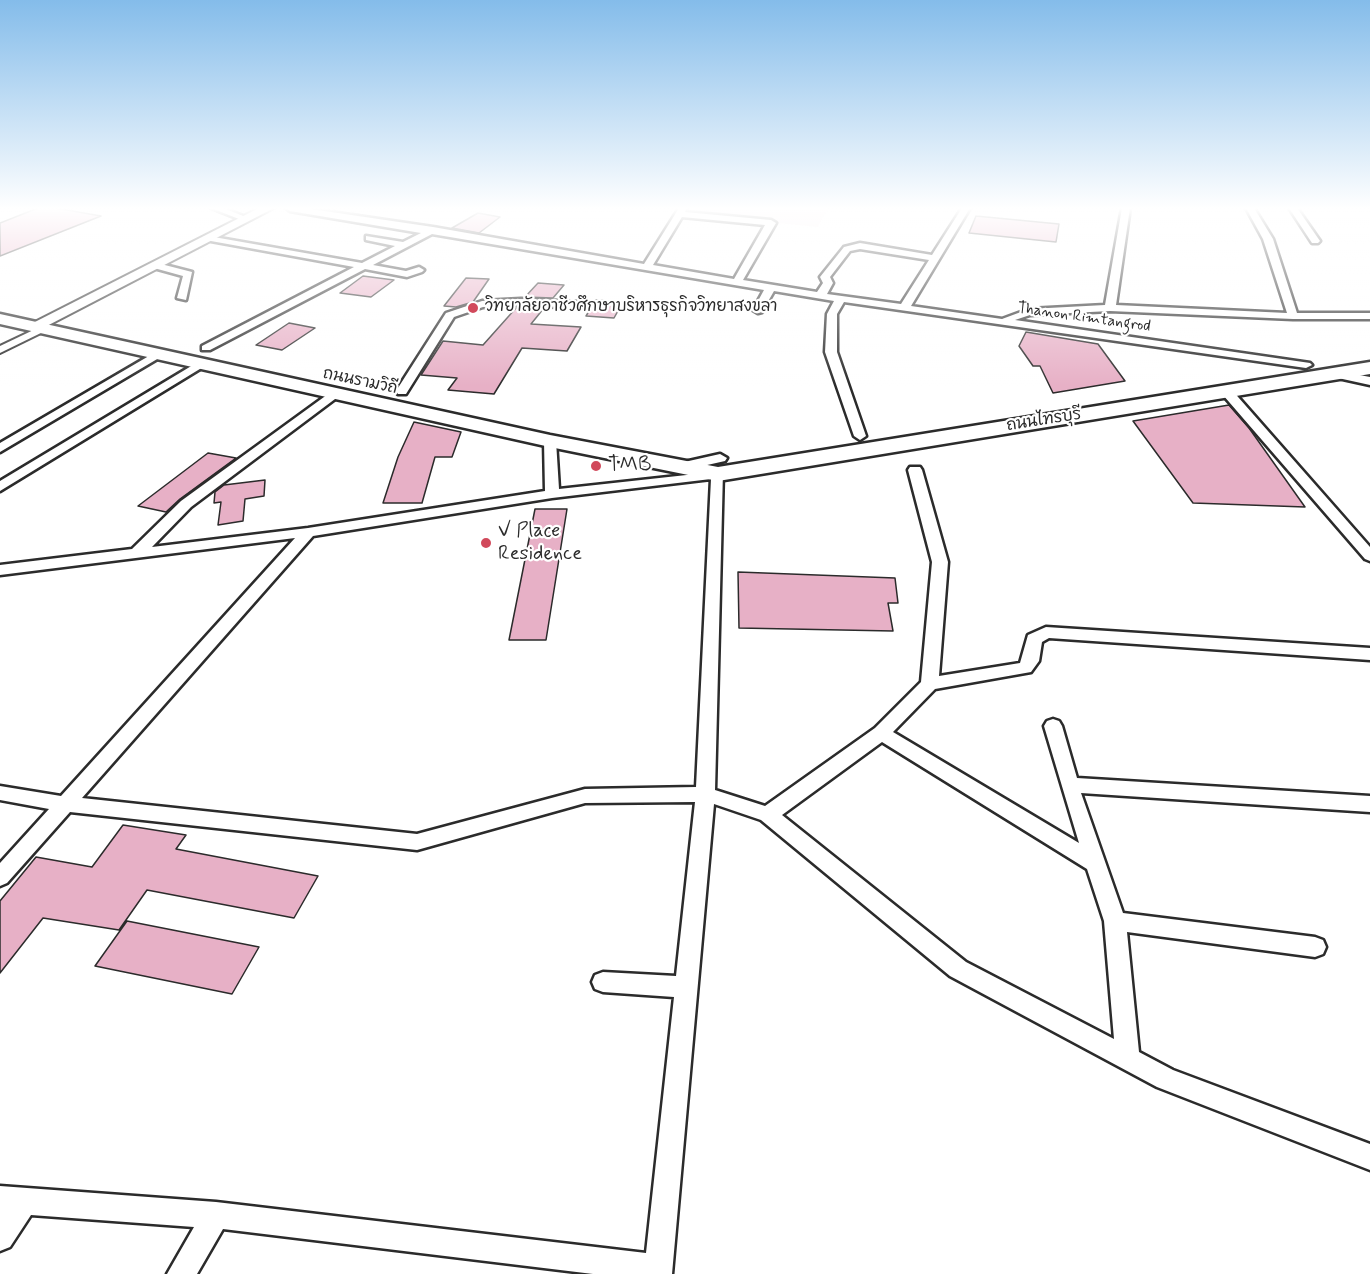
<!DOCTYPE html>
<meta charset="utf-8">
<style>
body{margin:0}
canvas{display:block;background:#fff}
</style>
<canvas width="1370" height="1274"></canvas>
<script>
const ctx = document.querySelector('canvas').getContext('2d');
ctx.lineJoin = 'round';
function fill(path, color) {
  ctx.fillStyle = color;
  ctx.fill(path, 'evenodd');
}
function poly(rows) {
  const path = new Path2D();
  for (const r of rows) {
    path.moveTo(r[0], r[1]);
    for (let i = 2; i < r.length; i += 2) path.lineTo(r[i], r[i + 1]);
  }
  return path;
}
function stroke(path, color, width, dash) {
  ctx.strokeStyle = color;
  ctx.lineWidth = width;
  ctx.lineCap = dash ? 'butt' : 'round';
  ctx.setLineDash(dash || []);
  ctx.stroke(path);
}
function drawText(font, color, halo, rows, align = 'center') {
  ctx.font = font + ' Mynerve,"Playpen Sans Thai",sans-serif';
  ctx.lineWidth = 4.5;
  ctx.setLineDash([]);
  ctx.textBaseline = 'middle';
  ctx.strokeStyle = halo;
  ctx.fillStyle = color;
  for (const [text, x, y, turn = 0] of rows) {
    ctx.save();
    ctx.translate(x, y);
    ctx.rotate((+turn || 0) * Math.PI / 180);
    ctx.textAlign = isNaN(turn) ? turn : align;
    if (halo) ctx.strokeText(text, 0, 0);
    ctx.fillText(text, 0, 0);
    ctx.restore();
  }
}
fill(poly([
 [678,208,828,208,818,227,674,213]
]), '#f8e7ee');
const building = poly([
 [38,208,56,208,101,216,0,256,0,223,38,208],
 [478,213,500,217,479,233,452,228,478,213],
 [976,216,1059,224,1056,242,969,233,976,216],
 [363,276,394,280,371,297,340,293,363,276],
 [466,278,489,279,473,302,456,307,444,306,466,278],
 [538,283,564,285,553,298,525,297,538,283],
 [596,300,623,302,614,318,586,316,596,300],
 [516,308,544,308,531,324,581,327,567,351,522,348,494,394,448,390,457,378,421,375,443,341,483,345,516,308],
 [289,323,315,328,282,350,256,345,289,323],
 [1026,332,1098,344,1125,381,1053,393,1040,366,1033,366,1019,346,1026,332],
 [1229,405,1249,428,1305,507,1193,503,1133,421,1229,405],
 [414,422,461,432,452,457,435,457,422,503,383,503,398,457,414,422],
 [208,453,236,458,180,499,166,512,138,506,208,453],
 [265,480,264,496,245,499,243,521,218,525,221,502,214,503,215,492,224,485,265,480],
 [535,509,567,509,546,640,509,640,535,509],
 [738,572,895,578,898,603,888,603,893,631,739,628,738,572],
 [123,825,186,835,176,849,318,876,294,918,147,890,119,930,43,918,0,973,0,901,36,857,92,867,123,825],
 [127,921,259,947,232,994,95,966,127,921]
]);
fill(building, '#e7b0c6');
stroke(building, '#2b2b2b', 1.5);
const pedestrian = poly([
 [44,325,47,326,47,330,0,353,0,346,44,325]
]);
const minor = poly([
 [211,208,223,208,251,219,244,221,211,208],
 [286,208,304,208,433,227,644,264,679,208,687,208,685,212,771,220,776,223,743,280,817,292,823,283,820,277,844,247,860,243,932,255,962,208,970,208,911,306,1002,319,1029,309,1105,305,1122,208,1130,208,1116,305,1287,313,1263,239,1246,208,1254,208,1273,239,1297,313,1370,313,1370,319,1293,319,1110,311,1030,315,1015,320,1310,363,1312,365,1306,368,844,302,837,314,837,352,866,436,860,440,854,436,825,352,827,314,834,301,774,291,762,312,758,313,753,310,764,290,432,234,373,265,406,271,419,267,424,270,422,272,407,277,365,269,210,350,202,350,202,346,354,267,211,241,208,240,208,236,362,263,395,246,366,240,366,236,403,242,421,233,290,211,286,208],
 [682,217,765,225,734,279,653,265,682,217],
 [860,249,929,260,901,304,827,294,833,283,830,277,850,251,860,249],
 [1289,208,1297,208,1320,241,1318,243,1312,243,1289,208],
 [157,263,192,272,186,300,177,298,183,276,154,268,154,264,157,263],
 [521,299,579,302,584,305,579,308,521,305,483,307,454,317,406,394,398,394,396,391,446,313,482,301,521,299],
 [154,353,164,355,0,452,0,443,154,353],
 [198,362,208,364,0,491,0,481,198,362],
 [1333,370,1370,377,1370,385,1329,376,1329,372,1333,370],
 [1227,388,1231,389,1370,547,1370,561,1365,559,1223,395,1223,389,1227,388],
 [335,389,339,390,339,396,191,507,152,547,308,528,545,491,544,441,550,437,556,441,559,489,723,471,715,790,765,806,875,728,921,682,932,562,908,470,910,467,920,467,922,470,948,562,939,676,1020,663,1028,635,1046,627,1370,648,1370,660,1049,638,1042,642,1039,661,1031,672,935,689,893,732,1079,843,1044,726,1047,721,1053,719,1059,721,1062,726,1077,778,1370,796,1370,812,1081,793,1123,913,1315,937,1323,940,1326,947,1323,954,1315,957,1127,932,1139,1052,1173,1070,1370,1144,1370,1170,1157,1087,950,976,761,820,714,804,672,1274,593,1274,223,1229,197,1274,167,1274,194,1227,31,1215,10,1247,0,1251,0,1186,216,1202,646,1253,674,997,603,992,595,989,592,982,595,975,603,972,676,976,695,802,585,803,417,850,70,812,7,883,0,886,0,863,49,809,0,800,0,786,61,796,295,538,0,575,0,565,132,549,181,501,335,389],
 [711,479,696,787,585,789,417,834,82,798,313,536,552,498,711,479],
 [882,742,1087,869,1104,921,1114,1039,966,962,782,815,882,742],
 [720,454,727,458,725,461,676,472,669,468,671,465,720,454]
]);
const secondary = poly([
 [259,208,274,208,41,329,29,329,27,326,259,208]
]);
const primary = poly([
 [0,314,550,435,718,467,1370,362,1370,374,718,481,550,447,0,324,0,314]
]);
stroke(pedestrian, '#2b2b2b', 4);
stroke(minor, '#2b2b2b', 5);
stroke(secondary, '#2b2b2b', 4);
stroke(primary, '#2b2b2b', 5);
fill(pedestrian, '#fff');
fill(minor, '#fff');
fill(secondary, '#fff');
fill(primary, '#fff');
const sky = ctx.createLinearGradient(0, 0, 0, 386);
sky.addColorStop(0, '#84bcea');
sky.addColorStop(0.54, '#fff');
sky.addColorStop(1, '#ffffff00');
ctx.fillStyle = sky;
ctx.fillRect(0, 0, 1370, 386);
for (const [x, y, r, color] of [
 [473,308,6,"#d1495b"],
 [596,466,6,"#d1495b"],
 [486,543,6,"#d1495b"]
]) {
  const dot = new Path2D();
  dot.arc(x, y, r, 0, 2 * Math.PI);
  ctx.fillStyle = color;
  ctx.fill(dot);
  stroke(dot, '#fff', 2);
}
drawText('16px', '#2b2b2b', '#fff', [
 ["วิทยาลัยอาชีวศึกษาบริหารธุรกิจวิทยาสงขลา",485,308]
], 'left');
drawText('16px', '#2b2b2b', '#fff', [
 ["Thanon Rimtangrod",1084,318,8],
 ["ถนนรามวิถี",360,382,12],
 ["ถนนไทรบุรี",1044,421,-9]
]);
drawText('20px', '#2b2b2b', '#fff', [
 ["TMB",608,466],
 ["V Place",498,532],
 ["Residence",498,555]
], 'left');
</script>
